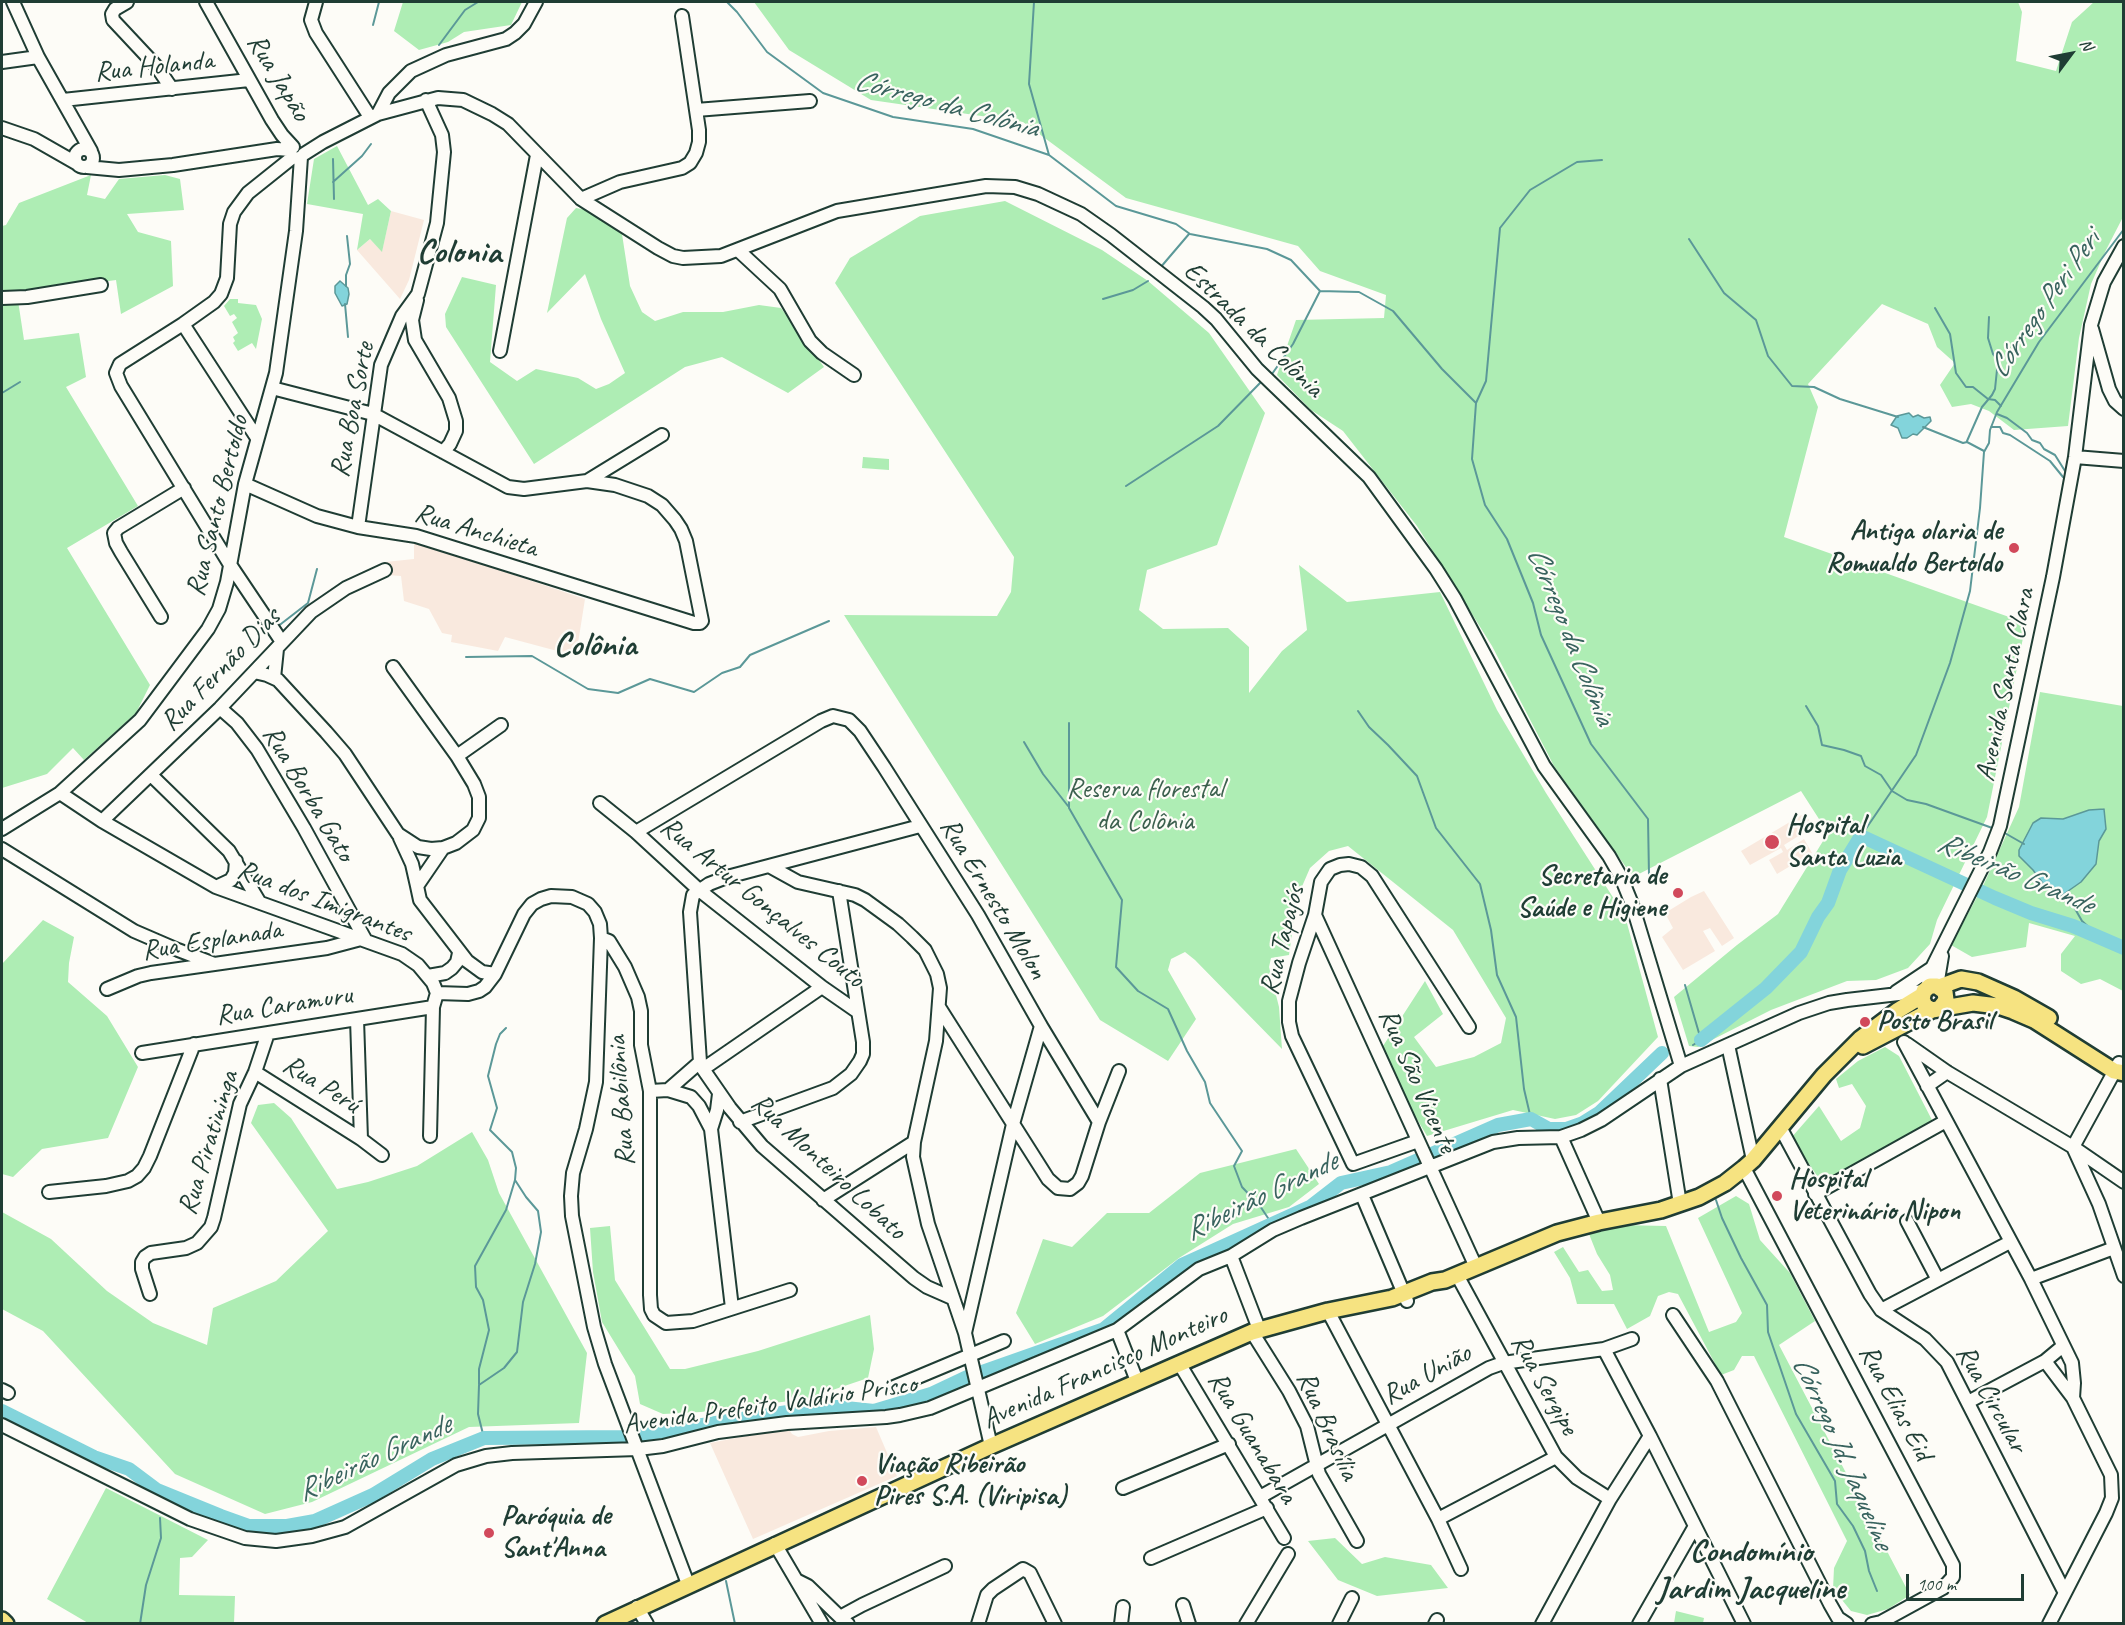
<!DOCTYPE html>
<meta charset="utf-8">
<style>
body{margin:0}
#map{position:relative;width:2125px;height:1625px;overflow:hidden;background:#fdfcf7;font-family:Caveat,sans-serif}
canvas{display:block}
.frame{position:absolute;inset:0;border:3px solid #1f3d34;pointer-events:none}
.north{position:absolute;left:2041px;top:24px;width:60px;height:60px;-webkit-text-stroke:4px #fdfcf7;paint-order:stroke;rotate:58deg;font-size:16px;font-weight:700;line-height:24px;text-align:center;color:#1f3d34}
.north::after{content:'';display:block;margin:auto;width:21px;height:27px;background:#1f3d34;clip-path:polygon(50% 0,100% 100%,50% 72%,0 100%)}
.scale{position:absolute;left:1906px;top:1574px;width:118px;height:27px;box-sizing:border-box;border:3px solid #1f3d34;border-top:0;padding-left:8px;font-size:18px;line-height:21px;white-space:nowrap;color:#1f3d34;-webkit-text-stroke:4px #fdfcf7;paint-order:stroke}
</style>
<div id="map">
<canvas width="2125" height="1625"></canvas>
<div class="frame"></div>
<div class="north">N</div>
<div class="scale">100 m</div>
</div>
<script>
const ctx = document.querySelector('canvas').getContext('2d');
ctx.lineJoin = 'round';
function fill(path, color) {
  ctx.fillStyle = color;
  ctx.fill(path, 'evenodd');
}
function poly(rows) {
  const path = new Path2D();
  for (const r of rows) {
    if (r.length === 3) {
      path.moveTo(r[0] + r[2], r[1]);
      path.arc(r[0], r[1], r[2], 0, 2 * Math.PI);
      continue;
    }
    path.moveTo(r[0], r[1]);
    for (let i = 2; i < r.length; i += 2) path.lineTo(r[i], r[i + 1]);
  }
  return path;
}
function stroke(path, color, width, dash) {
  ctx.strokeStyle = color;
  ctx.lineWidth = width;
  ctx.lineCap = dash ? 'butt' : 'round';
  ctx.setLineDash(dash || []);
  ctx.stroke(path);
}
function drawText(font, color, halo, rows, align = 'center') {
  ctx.font = font + ' Caveat,sans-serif';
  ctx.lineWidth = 4.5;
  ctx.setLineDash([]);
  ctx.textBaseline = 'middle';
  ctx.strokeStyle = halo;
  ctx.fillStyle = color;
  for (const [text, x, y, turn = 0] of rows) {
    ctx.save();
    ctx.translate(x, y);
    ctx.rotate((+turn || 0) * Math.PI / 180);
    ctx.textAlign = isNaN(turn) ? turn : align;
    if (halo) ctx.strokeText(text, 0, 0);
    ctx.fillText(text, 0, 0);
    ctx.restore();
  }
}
fill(poly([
 [391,211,424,220,409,280,400,299,357,250,370,239,382,251],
 [414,541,585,599,576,656,505,637,498,651,451,642,452,635,442,633,429,609,404,601,401,576,387,575,385,562,414,559],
 [1805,813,1813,827,1784,845,1787,850,1804,839,1812,853,1777,874,1769,860,1783,852,1781,848,1750,865,1741,851],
 [1704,891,1734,938,1722,946,1710,928,1703,931,1715,951,1683,970,1662,937,1673,928,1665,913,1691,897],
 [876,1427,897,1476,753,1539,710,1443,788,1428,792,1434,798,1437,829,1431]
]), '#f9e9de');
fill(poly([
 [403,2,522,2,511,25,464,32,448,42,419,50,394,31],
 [754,2,2018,2,2022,12,2016,61,2056,71,2072,22,2094,2,2123,2,2123,217,2106,250,2091,284,2079,338,2068,426,2014,430,1989,411,1971,404,1952,407,1940,385,1955,363,1937,347,1928,324,1882,304,1808,384,1818,407,1784,537,2026,623,1987,817,1937,920,1930,944,1908,968,1876,980,1847,981,1771,1010,1698,1047,1689,1046,1674,997,1737,945,1778,914,1828,833,1801,791,1633,877,1554,766,1492,646,1417,526,1343,431,1311,410,1277,375,1296,320,1384,318,1386,295,1320,271,1298,246,1126,198,1023,122,871,100,789,50],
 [337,146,368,205,378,199,391,211,382,252,370,239,357,250,363,214,307,204,314,159],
 [91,175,87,195,105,199,119,179,165,175,180,179,184,210,127,214,138,232,171,241,173,286,121,314,116,280,17,294,24,340,79,333,86,377,66,387,138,506,67,548,150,685,136,713,84,760,73,748,47,774,2,788,2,226,6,225,19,203],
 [1005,201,1102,250,1148,281,1209,333,1265,413,1217,545,1147,570,1139,610,1163,629,1228,628,1249,647,1249,693,1282,651,1307,630,1299,565,1347,602,1440,592,1497,710,1546,793,1625,916,1658,1037,1598,1101,1576,1115,1555,1119,1513,1110,1427,1136,1411,1109,1383,1046,1425,981,1443,1014,1414,1037,1436,1067,1474,1057,1501,1043,1506,1018,1453,930,1348,846,1329,851,1310,868,1297,898,1289,955,1271,958,1269,967,1279,1007,1282,1049,1195,960,1185,952,1171,959,1168,970,1196,1019,1168,1061,1100,1020,844,615,997,616,1011,592,1014,557,835,283,850,258,920,216],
 [576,208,587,210,622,234,630,286,642,312,655,321,683,312,723,312,759,305,781,308,824,367,788,393,722,357,685,367,534,464,446,327,445,314,462,277,496,285,490,362,517,381,536,369,578,378,596,389,609,384,625,373,601,319,585,274,547,313,567,218],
 [230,299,238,299,238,303,256,305,262,319,256,349,252,343,238,351,233,343,235,341,233,337,238,333,232,322,237,318,234,314,230,316,224,306],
 [863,457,889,459,889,470,862,468],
 [2040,692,2123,706,2123,991,2100,979,2081,984,2061,971,2061,954,2075,936,2029,923,2026,947,1972,957,1951,945,1983,886,2019,807],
 [43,920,74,937,69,963,68,982,107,1016,138,1067,108,1138,42,1149,13,1177,2,1174,2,964],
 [1885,1047,1899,1056,1933,1122,1822,1183,1791,1138,1819,1106,1841,1141,1860,1128,1866,1106,1852,1084,1839,1088,1836,1079,1858,1061],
 [274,1103,291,1118,337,1189,368,1182,417,1166,472,1132,488,1160,499,1193,587,1353,579,1423,469,1427,312,1502,265,1514,175,1474,43,1331,2,1309,2,1212,51,1239,107,1291,153,1323,207,1345,213,1308,276,1281,328,1231,251,1123,258,1105],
 [1296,1149,1319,1184,1289,1207,1233,1224,1179,1258,1103,1316,1035,1344,1016,1313,1043,1239,1072,1247,1107,1213,1149,1213,1200,1173],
 [1736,1196,1749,1204,1760,1240,1790,1273,1815,1321,1779,1345,1910,1595,1888,1609,1867,1615,1851,1611,1833,1589,1834,1568,1847,1541,1754,1356,1742,1356,1734,1370,1721,1375,1678,1294,1669,1292,1658,1296,1650,1316,1627,1329,1614,1304,1577,1304,1570,1278,1554,1252,1563,1247,1579,1272,1588,1270,1602,1291,1613,1290,1610,1275,1597,1254,1589,1234,1620,1225,1666,1226,1709,1332,1736,1322,1742,1313,1698,1218],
 [610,1226,615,1280,670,1369,685,1369,758,1351,870,1315,874,1349,868,1378,806,1399,701,1412,663,1414,640,1404,635,1376,602,1322,593,1272,590,1228],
 [106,1488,208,1540,192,1557,180,1558,179,1595,235,1596,234,1623,88,1623,47,1599],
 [1335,1538,1362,1564,1385,1557,1431,1565,1448,1588,1377,1596,1338,1580,1308,1541],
 [1676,1611,1704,1618,1703,1623,1674,1623]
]), '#aeedb4');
const water = poly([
 [340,281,348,288,349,294,347,304,342,306,335,293,335,286,340,281],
 [1909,413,1913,417,1918,415,1924,418,1930,417,1931,421,1917,435,1913,434,1907,438,1902,438,1898,428,1891,425,1897,416,1909,413],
 [2104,809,2106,829,2099,841,2096,864,2081,882,2061,896,2044,885,2033,870,2019,856,2019,850,2033,823,2041,818,2063,819,2089,810,2104,809]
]);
fill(water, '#83d4db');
stroke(water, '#5b9898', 1.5);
stroke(poly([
 [727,2,737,12,767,52,823,93,893,117,973,129,1049,155],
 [1034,2,1029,84,1049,155,1116,206,1176,224,1190,234,1267,249,1291,260,1320,291,1359,292,1393,311,1442,369,1476,403],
 [373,25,379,2],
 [439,45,465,10,478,2],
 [333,159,334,199],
 [1602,160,1577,162,1530,190,1500,228,1486,381,1476,403,1472,459,1485,505,1507,539,1533,603,1541,635,1591,744,1648,819,1649,875],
 [333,182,362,156,371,144],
 [1689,239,1724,293,1756,320,1768,356,1792,386,1814,387,1840,399,1898,417],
 [1160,268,1189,234],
 [346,286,346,275,350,264,347,236],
 [1103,299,1133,290,1148,281],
 [345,304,348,337],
 [1935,308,1950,334,1956,373,1966,387,1973,387,1988,399,1995,400,2001,406],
 [1272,374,1293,344,1320,291],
 [2,393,20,382],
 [1997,414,2007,418,2027,433,2032,440,2040,443,2044,449,2055,455,2065,471],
 [1923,427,1963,443,1967,442,1984,451],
 [1991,427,2000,427,2003,433,2010,435,2050,461,2063,477],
 [1967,441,1982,407,1992,395,1995,389,1998,360,1993,354,1988,338,1989,317],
 [1126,486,1218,426,1261,382],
 [277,627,308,603,317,569],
 [466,657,532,656,588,689,618,693,650,679,694,692,722,673,740,667,750,655,829,621],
 [1806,706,1818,726,1822,745,1844,750,1861,756,1865,766,1881,775,1892,791,1907,800,1926,804,1995,829],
 [1358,711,1369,727,1388,745,1417,776,1436,828,1480,884,1491,930,1497,975,1516,1017,1524,1089,1531,1119],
 [1069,723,1069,808,1122,900,1116,967,1138,991,1168,1009,1187,1051,1205,1082,1210,1103,1242,1151,1234,1166,1242,1187,1260,1206,1272,1224],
 [1024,742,1043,774,1068,806],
 [2003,832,2024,844],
 [1861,836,1916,755,1950,663,1970,591,1980,508,1984,452,1989,443,1990,430,1997,412,2039,342,2124,229],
 [2061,896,2063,900,2074,907,2082,921,2103,940],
 [1685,985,1701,1040,1693,1045],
 [1716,1200,1722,1218,1741,1258,1767,1305,1768,1332,1796,1414,1835,1481,1837,1504,1853,1526,1865,1551,1869,1571,1877,1591],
 [479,1384,479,1369,489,1330,483,1300,476,1287,475,1266,506,1210,515,1180],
 [650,1433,655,1442],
 [484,1438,478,1414,479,1385,504,1368,517,1352,523,1302,535,1264,541,1232,538,1211,526,1197,515,1180,516,1168,512,1152,490,1130,497,1108,488,1076,496,1044,500,1034,506,1028],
 [164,1498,165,1493],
 [726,1581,735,1624],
 [140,1624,146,1585,161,1538,160,1518]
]), '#5b9898', 2);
stroke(poly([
 [1701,1040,1766,988,1801,952,1818,917,1828,903,1840,870,1861,836,1995,898,2031,913,2073,926,2124,948],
 [979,1373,1104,1329,1182,1265,1310,1207,1341,1183,1391,1172,1498,1125,1531,1119,1549,1129,1566,1129,1583,1123,1599,1113,1662,1053],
 [2,1411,94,1457,129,1469,157,1490,221,1516,249,1526,287,1526,315,1521,373,1495,432,1459,484,1438,624,1437,827,1406,874,1411,931,1394,967,1377]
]), '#83d4db', 14);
const minor = poly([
 [13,2,38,57,91,151],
 [127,2,115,9,112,14,113,20,157,67,172,89],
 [206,2,272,120,282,135,293,147],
 [316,2,311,20,316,33,370,117],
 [2,62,38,57],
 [63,100,249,80],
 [696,110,810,101],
 [378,114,389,93,411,71,446,55,506,39,515,33,524,24,536,2],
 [2,128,34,139,76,163],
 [84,158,9],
 [304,154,323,142,378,114,438,98,463,100,492,114,508,124,581,199,658,248,673,256,683,258,721,256,837,211,986,186,1015,187,1038,194,1081,214,1111,235,1203,307,1216,319,1257,369,1369,477,1436,569,1455,599,1544,766,1609,856,1621,877,1632,904,1681,1066],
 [87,167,119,170,173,165,277,149,291,150],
 [581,199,620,182,682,168,690,163,696,153,699,142,699,130,682,16],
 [739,251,780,289,810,341,822,353,854,375],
 [2,298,27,297,101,285],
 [417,300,412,320,415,340,449,398,456,421,456,431,450,444,443,452],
 [183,324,257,438],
 [2092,329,2109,389,2115,401,2124,409],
 [500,351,537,155],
 [2075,457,2124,461],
 [587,481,662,435],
 [245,484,317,516,358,527,416,536,694,623,700,623,702,621,686,541,681,529,675,520,662,505,648,496,615,485,587,481,524,489,508,487,373,414,272,388],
 [358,527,381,365,402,316,418,294,437,223,444,152,442,135,426,100],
 [161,617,121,552,116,543,114,533,118,528,184,488],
 [282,642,229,563,121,386,116,373,120,364,183,324,214,302,221,294,227,278,230,224,234,212,248,193,293,157],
 [254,672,267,675,278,680,326,732,345,754,398,834,418,847,431,849,443,848,456,843,473,830,479,818,479,797,474,784,457,756,393,667],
 [274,678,277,649],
 [220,708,237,723,257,749,304,828,366,941],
 [457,756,501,725],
 [151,775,229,851,260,903],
 [60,793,102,821,216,887,402,954,418,965,433,983,437,993,433,1007,430,1136],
 [600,803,636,832,821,721,833,716,849,720,860,731,884,767,978,915,1041,1026,1099,1122],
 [102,821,220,708,311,612,346,588,385,570],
 [920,826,727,877,709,884,693,895,690,912,700,1062,703,1069,730,1108,762,1146,914,1278,927,1287,952,1298],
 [2,829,60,793,140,720,208,629,219,609,227,582,245,484,276,373,296,231,301,157],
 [636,832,699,890,822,987,858,1012],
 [400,838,412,864,417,886],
 [443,848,417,886,420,900,467,961,482,972,495,974],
 [2,849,134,931,178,950,212,963],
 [769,866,798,882,855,895,865,900,898,924,912,937,925,950,937,974,940,988,936,1041,914,1142,913,1157,928,1224,965,1333,991,1446],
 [216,887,231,880,235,873,236,861],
 [1315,915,1476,1267],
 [601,938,609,941,625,967,638,997,641,1011,641,1045,650,1091,650,1295,651,1309,654,1315,666,1323,693,1321,790,1290],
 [428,976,445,973,452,968,457,962,459,953],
 [1937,986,1942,956],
 [1927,988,1932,968,1990,852,2000,826,2053,577,2075,457,2091,325,2104,282,2124,246],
 [107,989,138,976,151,973,327,948,361,939],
 [1896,992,1932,968],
 [437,993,468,994,479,991,485,987,495,974,524,914,532,904,541,899,551,896,572,897,588,904,595,912,600,924,601,938,596,1082,586,1129,573,1173,571,1196,572,1216,594,1327,605,1364,688,1584],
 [939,1007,1048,1179,1058,1188,1070,1189,1078,1183,1082,1176,1099,1122,1119,1071],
 [357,1019,361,1139],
 [1904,1042,2031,1279,2072,1363,2074,1383,2073,1398,2111,1475,2112,1498,2106,1513,2049,1624],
 [1907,1044,1947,1072,2073,1147,2124,1182],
 [1728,1045,1753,1160],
 [142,1053,433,1007],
 [2119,1063,2073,1147,2099,1204,2124,1276],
 [703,1069,822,987],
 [255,1072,361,1139,382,1155],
 [1660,1079,1680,1204],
 [1927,1086,1947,1072],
 [668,1090,700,1062],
 [650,1091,668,1090,691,1097,699,1106,711,1129],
 [719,1094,717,1110,711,1129,732,1308],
 [740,1122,833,1088,851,1074,860,1061,863,1054,863,1042,839,891],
 [1780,1127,1870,1294,1881,1310,1925,1339,1947,1362,2064,1591],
 [1561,1137,1599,1222],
 [1418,1141,1353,1164,1292,1036,1289,1022,1289,1001,1299,963,1315,915,1321,882,1330,869,1340,865,1349,864,1361,867,1372,876,1469,1027],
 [1744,1168,1953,1565,1953,1577,1943,1588,1881,1622,1872,1624],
 [49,1192,106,1186,128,1181,137,1176,144,1168,150,1156,194,1044],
 [1815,1194,1946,1121],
 [1362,1195,1407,1301],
 [823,1200,914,1142],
 [1907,1221,1938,1280],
 [1231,1256,1259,1329],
 [1457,1275,1556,1457,1577,1478,1610,1499],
 [2031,1279,2114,1248],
 [150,1294,142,1269,142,1262,145,1257,151,1253,186,1248,197,1243,211,1227,214,1218,240,1104,255,1072,268,1033],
 [1881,1310,2010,1242],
 [1328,1311,1438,1519,1461,1569],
 [1673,1315,1717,1381,1830,1604,1838,1618,1847,1624],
 [1117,1330,1137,1381],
 [1252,1332,1289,1391,1307,1426,1319,1474,1357,1541],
 [965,1333,1013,1124,1041,1026],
 [1604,1349,1650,1436,1744,1624],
 [2045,1361,2073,1398],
 [1179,1363,1284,1538],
 [894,1387,1004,1341],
 [2,1390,8,1393],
 [1968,1402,2045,1361,2063,1346],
 [2,1425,190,1519,245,1538,276,1541,312,1536,345,1527,456,1465,486,1456,512,1453,638,1449,663,1446,718,1432,787,1423,886,1417,900,1415,930,1408,1117,1330,1199,1269,1231,1256,1273,1230,1301,1218,1493,1142,1518,1138,1561,1137,1581,1130,1601,1120,1681,1066,1799,1013,1829,1003,1847,1000,1924,991],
 [1123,1488,1229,1444],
 [1260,1497,1489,1368,1503,1363,1604,1349,1632,1339],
 [1438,1519,1556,1457],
 [775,1544,822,1624],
 [1151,1558,1267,1508],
 [798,1581,808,1586,840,1617],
 [1183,1605,1189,1624],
 [637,1607,647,1624],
 [848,1624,840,1617,862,1605,945,1566],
 [978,1624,987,1595,993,1589,1023,1569,1030,1573,1055,1624],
 [1121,1624,1123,1607],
 [1246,1624,1288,1554],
 [1339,1624,1352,1598],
 [1435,1624,1437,1620],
 [1542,1624,1610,1499,1650,1436],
 [1639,1624,1695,1526]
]);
const major = poly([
 [1939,987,1961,979,1978,982,2014,998,2049,1018],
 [1939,1009,1946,1000,1945,992,1937,986,1930,986,1924,991,1922,999,1925,1006,1932,1010,1973,1003,1998,1006,2013,1011,2034,1020,2114,1071,2124,1073],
 [1863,1046,1932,1010],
 [2,1620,6,1624],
 [605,1624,991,1446,1252,1332,1328,1311,1392,1298,1432,1282,1445,1280,1557,1233,1599,1222,1661,1210,1699,1197,1725,1183,1744,1168,1753,1160,1824,1075,1860,1039,1897,1011,1923,995]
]);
stroke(minor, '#1f3d34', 16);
stroke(major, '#1f3d34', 20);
stroke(minor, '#fdfcf7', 12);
stroke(major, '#f6e381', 15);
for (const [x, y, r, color] of [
 [2014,548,6,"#d1495b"],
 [1772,842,8,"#d1495b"],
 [1678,893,6,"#d1495b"],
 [1865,1022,6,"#d1495b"],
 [1777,1196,6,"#d1495b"],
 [862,1481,6,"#d1495b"],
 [489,1533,6,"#d1495b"]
]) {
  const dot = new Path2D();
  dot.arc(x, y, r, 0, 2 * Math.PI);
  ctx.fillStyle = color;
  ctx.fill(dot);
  stroke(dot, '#fdfcf7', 2);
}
drawText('28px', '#1f3d34', '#fdfcf7', [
 ["Rua Holanda",154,67,-6],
 ["Rua Japão",278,78,59],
 ["Estrada da Colônia",1253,330,44],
 ["Rua Boa Sorte",353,410,-79],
 ["Rua Santo Bertoldo",218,506,-76],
 ["Rua Anchieta",476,531,17],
 ["Rua Fernão Dias",221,670,-46],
 ["Avenida Santa Clara",2006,685,-78],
 ["Rua Borba Gato",308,794,59],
 ["Rua Ernesto Molon",993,899,59],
 ["Rua dos Imigrantes",324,902,21],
 ["Rua Artur Gonçalves Couto",762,903,39],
 ["Rua Tapajós",1283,940,-76],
 ["Rua Esplanada",212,941,-9],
 ["Rua Caramuru",284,1006,-9],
 ["Rua São Vicente",1417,1081,66],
 ["Rua Perú",321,1085,32],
 ["Rua Babilônia",622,1101,-94],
 ["Rua Piratininga",209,1143,-73],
 ["Rua Monteiro Lobato",828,1167,43],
 ["Avenida Francisco Monteiro",1105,1368,-24],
 ["Rua União",1427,1375,-29],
 ["Rua Sergipe",1544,1385,61],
 ["Rua Circular",1991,1399,61],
 ["Rua Elias Eid",1895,1403,62],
 ["Avenida Prefeito Valdírio Prisco",770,1405,-8],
 ["Rua Brasília",1327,1426,66],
 ["Rua Guanabara",1252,1438,59]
]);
drawText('bold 28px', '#1f3d34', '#fdfcf7', [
 ["Antiga olaria de",2002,532,"right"],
 ["Romualdo Bertoldo",2002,564,"right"],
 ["Hospital",1786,826],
 ["Santa Luzia",1786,858],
 ["Secretaria de",1666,877,"right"],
 ["Saúde e Higiene",1666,909,"right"],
 ["Posto Brasil",1877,1022],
 ["Hospital",1789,1180],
 ["Veterinário Nipon",1789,1212],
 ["Viação Ribeirão",874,1465],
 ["Pires S.A. (Viripisa)",874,1497],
 ["Paróquia de",501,1517],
 ["Sant'Anna",501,1549]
], 'left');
drawText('28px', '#3c604e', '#fdfcf7', [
 ["Reserva florestal",1145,790],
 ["da Colônia",1145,822]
]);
drawText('italic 30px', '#38635e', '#fdfcf7', [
 ["Córrego da Colônia",946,105,15],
 ["Córrego Peri Peri",2045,305,-55],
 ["Córrego da Colônia",1570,636,68],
 ["Ribeirão Grande",2015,874,23],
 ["Ribeirão Grande",1261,1197,-26],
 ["Córrego Jd. Jaqueline",1842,1453,66],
 ["Ribeirão Grande",374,1459,-25]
]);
drawText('bold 32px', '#1f3d34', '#fdfcf7', [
 ["Condomínio",1751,1553],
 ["Jardim Jacqueline",1751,1590]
]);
drawText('bold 34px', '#1f3d34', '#fdfcf7', [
 ["Colonia",459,253],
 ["Colônia",595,646]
]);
</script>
